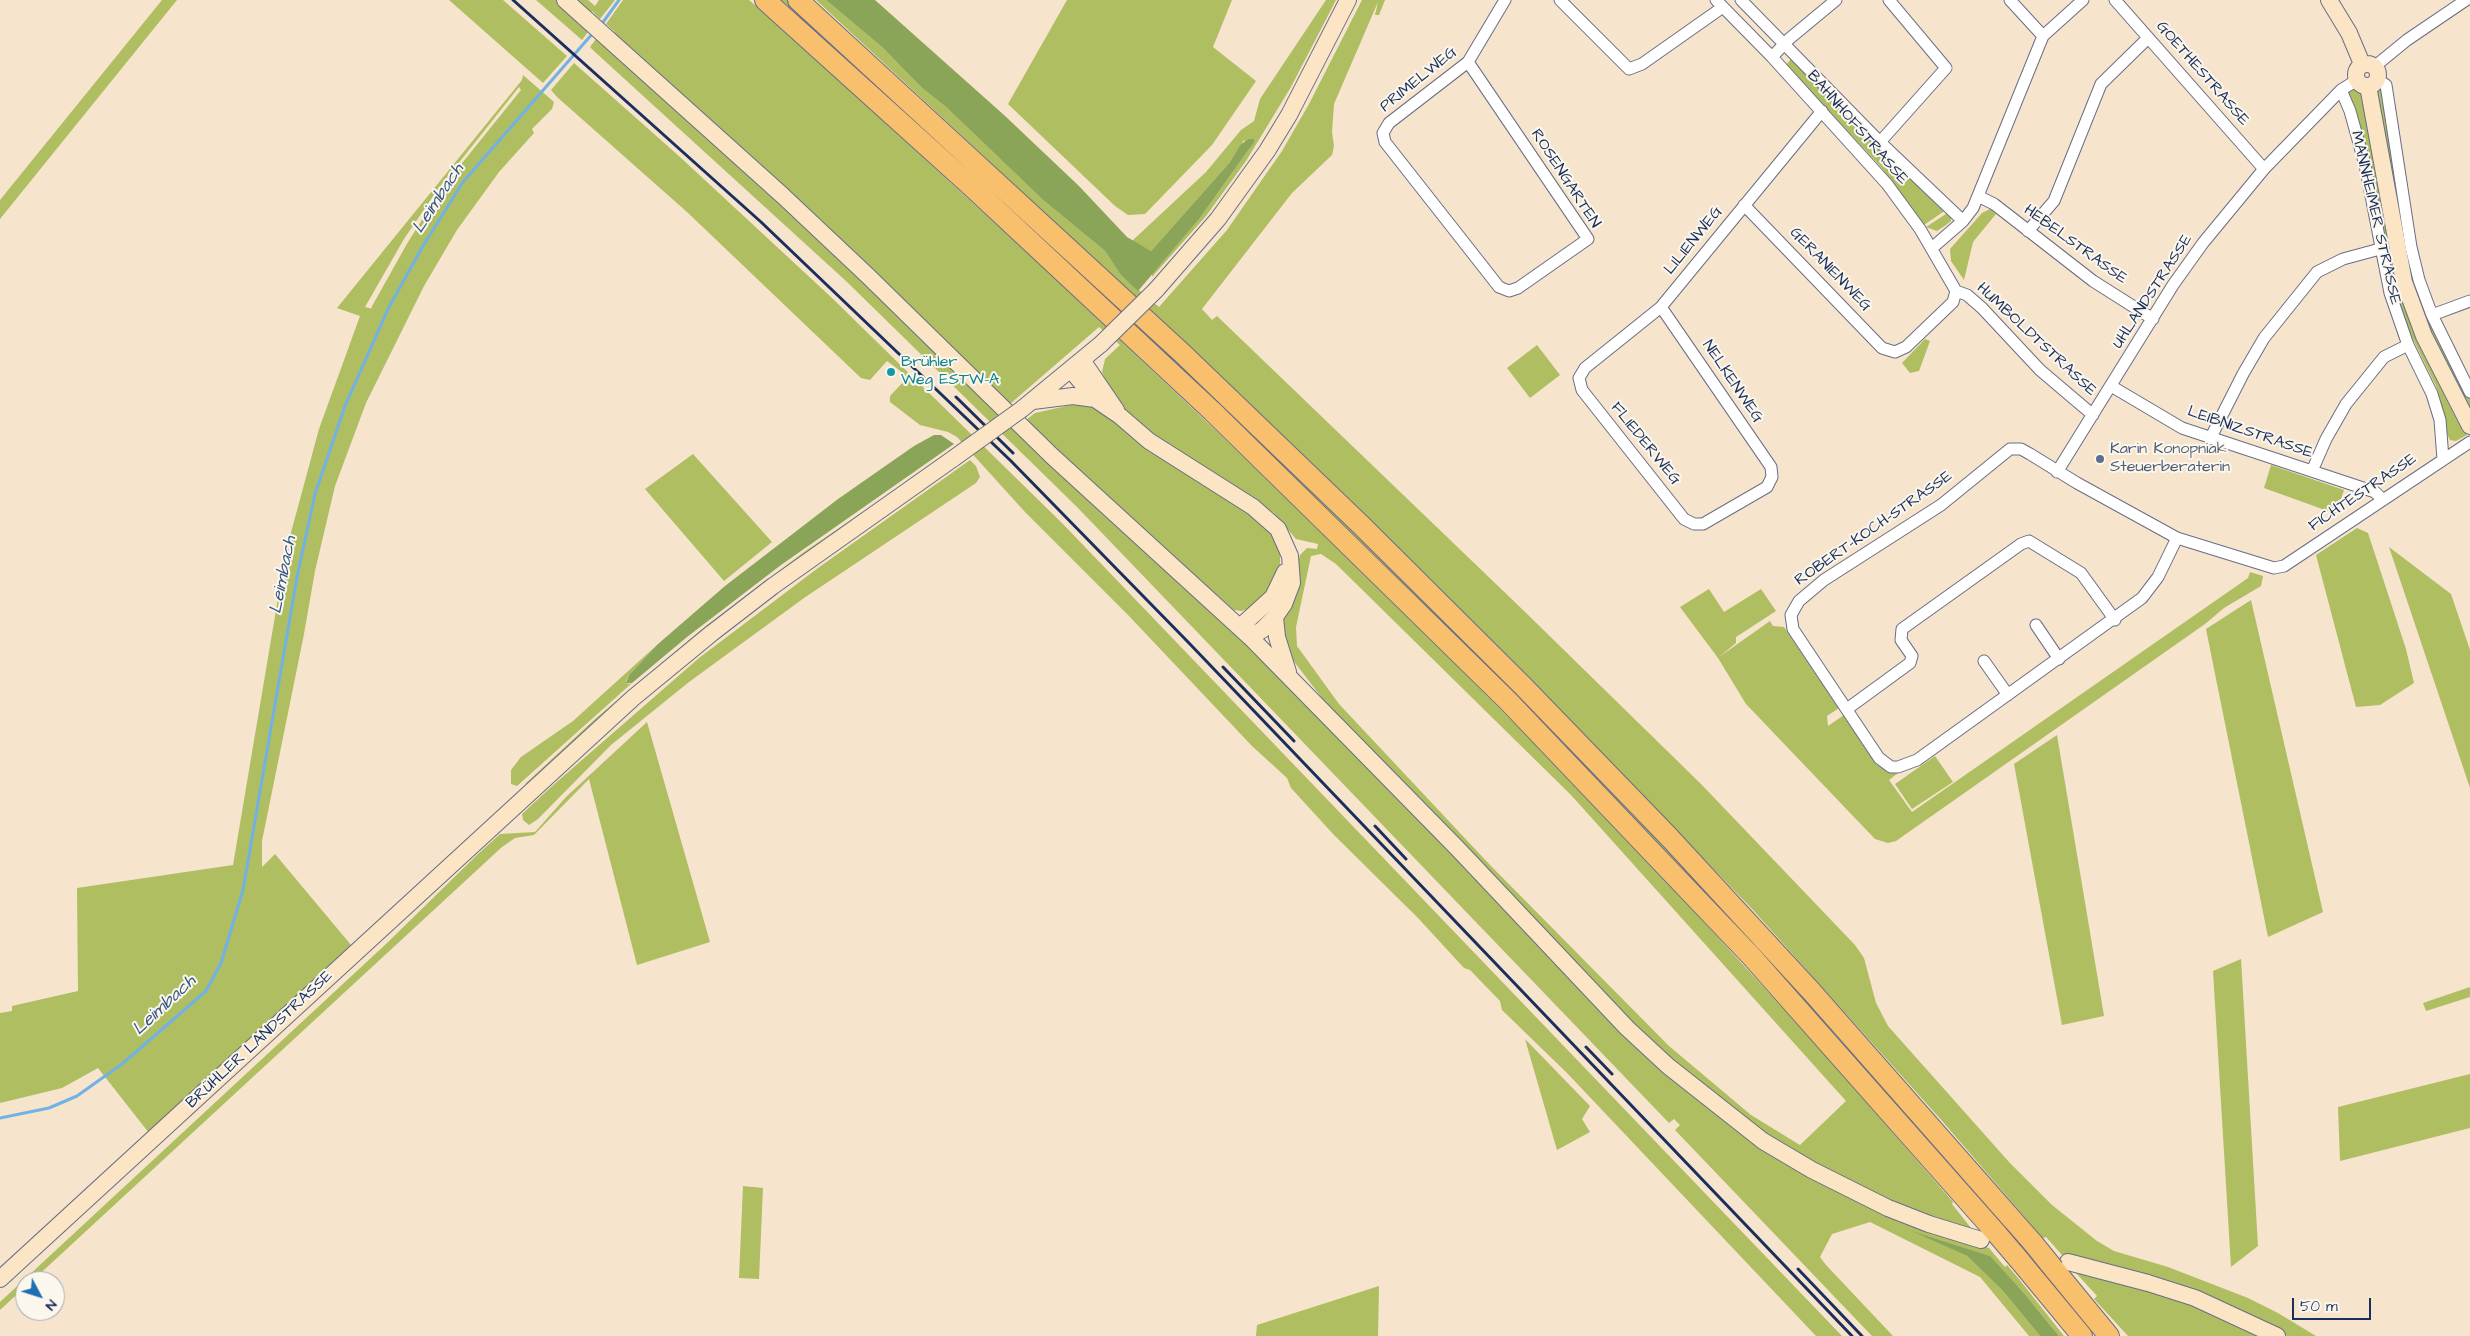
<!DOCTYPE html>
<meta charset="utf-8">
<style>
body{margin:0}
#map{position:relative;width:2470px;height:1336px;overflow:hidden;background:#f7e4cd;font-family:"Architects Daughter",sans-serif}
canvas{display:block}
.north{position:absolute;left:15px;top:1271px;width:50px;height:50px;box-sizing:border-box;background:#fbf7ec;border:1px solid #a1a7b3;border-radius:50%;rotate:130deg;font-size:14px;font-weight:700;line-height:20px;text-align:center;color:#1b2f5e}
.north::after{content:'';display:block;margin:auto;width:18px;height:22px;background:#1f6fb2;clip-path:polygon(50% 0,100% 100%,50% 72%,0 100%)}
.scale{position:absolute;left:2292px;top:1298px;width:79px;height:22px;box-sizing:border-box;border:2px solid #1b2f5e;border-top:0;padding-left:6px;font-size:15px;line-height:18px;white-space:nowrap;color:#1b2f5e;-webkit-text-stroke:4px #fbf7ec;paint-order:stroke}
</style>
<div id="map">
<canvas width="2470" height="1336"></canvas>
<div class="north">N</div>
<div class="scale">50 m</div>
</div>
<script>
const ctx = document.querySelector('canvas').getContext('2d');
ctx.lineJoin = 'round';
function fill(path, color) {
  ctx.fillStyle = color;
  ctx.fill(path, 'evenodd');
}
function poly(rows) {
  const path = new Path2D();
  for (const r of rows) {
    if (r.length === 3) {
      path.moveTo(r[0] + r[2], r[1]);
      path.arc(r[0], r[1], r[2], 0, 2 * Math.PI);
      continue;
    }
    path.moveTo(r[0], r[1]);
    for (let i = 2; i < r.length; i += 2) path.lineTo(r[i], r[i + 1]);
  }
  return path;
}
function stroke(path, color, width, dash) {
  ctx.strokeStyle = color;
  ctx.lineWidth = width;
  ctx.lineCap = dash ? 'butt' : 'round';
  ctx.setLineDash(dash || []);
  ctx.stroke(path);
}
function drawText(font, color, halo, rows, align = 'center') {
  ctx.font = font + ' "Architects Daughter",sans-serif';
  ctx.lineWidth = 4;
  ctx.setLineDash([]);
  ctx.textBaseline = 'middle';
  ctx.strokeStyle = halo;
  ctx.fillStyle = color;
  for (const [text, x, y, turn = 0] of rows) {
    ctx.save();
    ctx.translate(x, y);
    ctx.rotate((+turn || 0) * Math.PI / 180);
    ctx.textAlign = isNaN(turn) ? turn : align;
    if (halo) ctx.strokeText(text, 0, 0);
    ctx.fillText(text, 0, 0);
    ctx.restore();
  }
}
fill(poly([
 [162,0,177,0,0,219,0,200],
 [449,0,503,0,567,56,543,83],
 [536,0,557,0,583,23,581,26,588,32,582,40],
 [573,0,588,0,595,6,599,0,615,0,600,19,592,11,589,14],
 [623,0,749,0,857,97,1035,260,1226,440,1417,625,1550,759,1660,874,1822,1051,1953,1202,1952,1204,1975,1233,1903,1208,1785,1149,1651,1045,1322,698,1292,659,1281,626,1300,555,1307,548,1317,549,1318,544,1296,539,1273,512,1161,442,1129,415,1112,395,1102,372,1105,359,1120,345,1099,327,1010,404,613,35,615,32,606,24],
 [1321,554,1336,564,1571,795,1846,1101,1800,1145,1751,1115,1669,1046,1490,865,1339,704,1297,646,1296,627,1311,556],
 [777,0,787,0,1165,347,1514,687,1822,1013,1818,1018],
 [816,0,826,0,883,48,922,88,946,107,1043,200,1105,251,1120,274,1159,307,1227,230,1282,151,1309,104,1362,0,1385,0,1379,15,1375,15,1378,2,1334,104,1332,132,1334,146,1332,155,1292,193,1202,309,1212,320,1217,316,1522,609,1701,784,1855,945,1864,958,1876,1003,1888,1026,2009,1162,2052,1205,2097,1241,2114,1251,2168,1267,2248,1298,2278,1313,2316,1336,2287,1336,2271,1326,2136,1274,2062,1255,2046,1237,2043,1238,1943,1122,1753,910,1524,672,1362,511,1230,385],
 [1067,0,1232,0,1213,47,1256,81,1212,145,1145,214,1128,215,1115,206,1008,104],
 [1326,0,1336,0,1291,87,1246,161,1206,216,1152,277,1152,274,1200,218,1249,149,1244,140,1230,162,1151,251,1132,241,1206,172,1241,130,1254,121,1260,99],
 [596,39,604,46,607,44,710,137,1261,658,1673,1079,1736,1129,1928,1229,1989,1248,2005,1267,2007,1265,2019,1279,2064,1336,2059,1336,2024,1293,1989,1256,1918,1233,1967,1256,2003,1291,2040,1336,2029,1336,1980,1277,1870,1222,1832,1234,1820,1257,1826,1265,1893,1336,1872,1336,1675,1130,1680,1125,1674,1119,1669,1123,1077,507,846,281,595,52,590,47],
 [1791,59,1946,210,1924,225,1881,167,1786,65],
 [574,63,680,157,831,297,1062,523,1842,1336,1816,1336,1567,1073,1502,1010,1500,1001,1470,970,1464,968,1418,918,1334,835,1291,788,1287,778,1252,746,1129,616,1025,512,957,437,948,432,920,425,890,402,890,396,906,379,903,373,887,361,870,380,861,378,687,212,557,97,551,90],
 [523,75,554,102,552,109,532,129,534,133,499,172,457,230,424,286,366,403,335,486,315,571,304,634,262,841,262,867,275,854,351,945,149,1133,98,1068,62,1088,0,1103,0,1013,12,1011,12,1006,78,991,77,888,233,865,286,551,319,429,360,316,337,308,522,80],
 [519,87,521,90,442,188,408,242,371,308,373,309,365,307,404,239,438,189],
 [2380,83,2430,321,2470,399,2470,413,2417,305,2388,176,2377,86],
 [2354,86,2363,94,2391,247,2467,435,2456,441,2450,440,2447,434,2441,401,2436,386,2404,321,2396,299,2362,132,2348,94,2349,88],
 [1990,209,1996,214,1973,242,1964,280,1951,261,1950,249,1982,213],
 [1949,212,1951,214,1951,221,1946,225,1937,231,1926,227],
 [1925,339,1930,341,1919,371,1910,373,1902,363],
 [1537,345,1560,375,1530,398,1507,368],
 [1085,402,1231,500,1269,529,1280,552,1280,570,1268,592,1249,608,1242,611,1234,610,1075,470,1026,420,1035,413],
 [949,453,531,782,525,784,595,719,702,629,804,552],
 [693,454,772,542,724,581,645,489],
 [970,460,976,466,980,477,976,483,804,598,689,682,611,745,538,819,529,825,523,820,522,814,551,787,699,658,818,568],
 [2271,465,2344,490,2336,514,2264,488],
 [2357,528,2368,533,2406,649,2414,683,2380,705,2356,707,2316,555],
 [2389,547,2451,594,2470,650,2470,788],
 [2250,572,2263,576,2261,586,2224,608,2205,624,1896,841,1888,843,1875,839,1746,704,1718,658,1680,607,1709,589,1724,612,1761,589,1776,611,1736,637,1736,643,1719,657,1770,621,1773,626,1784,627,1839,708,1827,716,1828,726,1844,715,1877,765,1898,773,1889,780,1912,812,2248,578],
 [2251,600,2323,912,2268,937,2206,629],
 [658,644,629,675,626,681,628,684,632,683,517,786,511,784,511,770,521,757,573,721],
 [647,722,710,942,637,965,589,779,534,835,515,838,502,847,32,1281,25,1281,25,1287,0,1310,0,1302,386,944,478,854,500,834,535,832,566,797],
 [2057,735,2104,1016,2062,1025,2014,764],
 [1935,756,1953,782,1912,809,1895,784],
 [2241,959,2258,1246,2231,1267,2213,971],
 [2470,987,2470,997,2426,1011,2423,1003],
 [1525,1039,1590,1106,1582,1119,1590,1132,1557,1150],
 [2470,1074,2470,1128,2340,1161,2338,1107],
 [743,1186,763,1188,759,1279,739,1278],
 [2080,1271,2160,1292,2265,1336,2128,1336,2094,1299,2097,1296,2076,1273],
 [1379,1286,1378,1336,1256,1336,1257,1325]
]), '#aebe61');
fill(poly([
 [826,0,875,0,1004,115,1079,186,1127,237,1151,251,1230,162,1241,144,1249,139,1254,139,1254,142,1200,218,1138,291,1120,274,1105,251,1043,200,946,107,922,88,883,48],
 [934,435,941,435,954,444,781,565,687,637,632,683,626,683,629,675,658,644,725,586,838,499,914,446],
 [1912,1231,1990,1256,2024,1293,2059,1336,2040,1336,2003,1291,1967,1256]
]), '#8aa557');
stroke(poly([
 [601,25,619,0],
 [0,1118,49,1108,77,1096,122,1064,206,991,221,963,243,890,297,577,315,494,345,406,389,307,423,246,463,182,593,33]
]), '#72b1e5', 3);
const street = poly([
 [1560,0,1629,69,1642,64,1723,7],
 [1716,0,1772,57,1887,184,1920,229,1956,291],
 [1741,0,1880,142,1963,221],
 [2010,0,2043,36],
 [2115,0,2264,169],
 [1772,57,1789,39,1836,0],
 [1468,62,1588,239,1518,288,1509,291,1499,287,1385,142,1383,133,1389,123,1468,62,1505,0],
 [2374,67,2407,40,2466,0],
 [2377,79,2386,85,2411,247,2419,280,2432,315,2470,392],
 [2341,90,2350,111,2365,165,2390,293,2408,345,2432,394,2440,420,2443,459],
 [1880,142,1946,68,1889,0],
 [1978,196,1994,204,2093,281,2153,319],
 [1744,205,1882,348,1895,352,1906,347,1953,302,1956,291],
 [2028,231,2054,201,2101,84,2148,38],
 [1932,248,1963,221,1973,208,2043,36,2083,0],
 [1956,291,1967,295,1982,308,2040,370,2093,415],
 [1661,307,1771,467,1772,477,1767,487,1703,524,1694,524,1684,519,1582,390,1579,378,1585,368,1661,307,1822,111],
 [2432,315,2470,301],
 [2111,386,2182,428,2375,492,2383,500],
 [2210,439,2243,374,2264,338,2317,272,2343,259,2380,249],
 [2312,471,2326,439,2346,404,2384,357,2408,345],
 [2057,472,2173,285,2203,243,2264,169,2341,90,2357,80],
 [2177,538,2158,577,2142,598,1917,760,1898,767,1891,767,1879,758,1793,629,1791,615,1799,601,1824,580,1941,505,2010,449,2021,449,2030,454,2077,483,2177,538,2274,568,2284,566,2470,442],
 [2036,625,2059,659],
 [1984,661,2008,695],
 [1847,709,1910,663,1912,656,1901,640,1902,629,2021,544,2029,541,2081,573,2115,620]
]);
const secondary = poly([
 [565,0,782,195,868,276,1052,456,1250,637,1458,849,1627,1028,1668,1066,1763,1141,1812,1170,1888,1208,1929,1224,1981,1240],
 [2329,0,2349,33,2362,64],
 [2367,75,11],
 [2368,86,2404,282,2424,336,2470,426],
 [1156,290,1218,219,1267,151,1289,115,1348,0],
 [1082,360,1116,410],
 [1071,370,1095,399,1120,416,1149,441,1253,507,1278,529,1290,556,1292,583,1284,604,1275,617,1262,630,1250,637],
 [1033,401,1073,396,1095,399],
 [1022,409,1101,344],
 [1275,617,1277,637,1288,672],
 [1240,627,1273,597,1285,572],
 [2068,1262,2148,1283,2195,1298,2277,1336],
 [0,1279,633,698,712,633,773,586,954,458]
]);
const highway = poly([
 [765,0,971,186,1212,411,1508,701,1751,956,1997,1234],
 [798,0,1182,353,1361,525,1523,686,1669,837,1812,992,2033,1243],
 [2020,1261,2082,1336],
 [2054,1269,2109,1336]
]);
stroke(street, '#686e85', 13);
stroke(secondary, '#686e85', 18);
stroke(highway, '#686e85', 22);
stroke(street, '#fff', 11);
stroke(secondary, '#fce5c4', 16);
stroke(highway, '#f8bf6c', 20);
stroke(poly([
 [513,0,761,222,1011,461,1188,642,1852,1336],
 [956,397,1013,453],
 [1223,667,1294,741],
 [1375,826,1406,859],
 [1586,1047,1612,1074],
 [1798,1269,1862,1336]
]), '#1b2f5e', 3);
const secondaryBridge = poly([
 [1101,344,1156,290],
 [954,458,1022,409]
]);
const highwayBridge = poly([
 [1997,1234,2020,1261],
 [2033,1243,2054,1269]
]);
stroke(secondaryBridge, '#686e85', 18, []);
stroke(highwayBridge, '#686e85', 22, []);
stroke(secondaryBridge, '#fce5c4', 16);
stroke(highwayBridge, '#f8bf6c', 20);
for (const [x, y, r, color] of [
 [891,372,5,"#0f9aa8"],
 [2100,459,5,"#5c6f8a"]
]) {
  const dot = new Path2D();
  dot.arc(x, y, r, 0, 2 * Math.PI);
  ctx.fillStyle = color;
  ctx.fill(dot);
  stroke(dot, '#fbf7ec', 2);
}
drawText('16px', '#1b2f5e', '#fbf7ec', [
 ["GOETHESTRASSE",2202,74,49],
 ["PRIMELWEG",1419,80,-39],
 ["BAHNHOFSTRASSE",1857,128,49],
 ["ROSENGARTEN",1565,179,57],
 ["MANNHEIMER STRASSE",2375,218,77],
 ["LILIENWEG",1694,241,-51],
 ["HEBELSTRASSE",2075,245,36],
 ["GERANIENWEG",1830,270,46],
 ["UHLANDSTRASSE",2153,292,-57],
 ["HUMBOLDTSTRASSE",2036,340,43],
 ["NELKENWEG",1732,382,56],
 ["LEIBNIZSTRASSE",2250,433,19],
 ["FLIEDERWEG",1645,444,51],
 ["FICHTESTRASSE",2363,493,-34],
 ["ROBERT-KOCH-STRASSE",1874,529,-35],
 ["BRÜHLER LANDSTRASSE",260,1040,-43]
]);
drawText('16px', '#0d838f', '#fbf7ec', [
 ["Brühler",901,363],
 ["Weg ESTW-A",901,381]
], 'left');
drawText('16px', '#4e5e75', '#fbf7ec', [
 ["Karin Konopniak",2110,450],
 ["Steuerberaterin",2110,468]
], 'left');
drawText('italic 18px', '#355686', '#fbf7ec', [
 ["Leimbach",439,199,-57],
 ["Leimbach",284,575,-79],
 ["Leimbach",165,1006,-43]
]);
</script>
